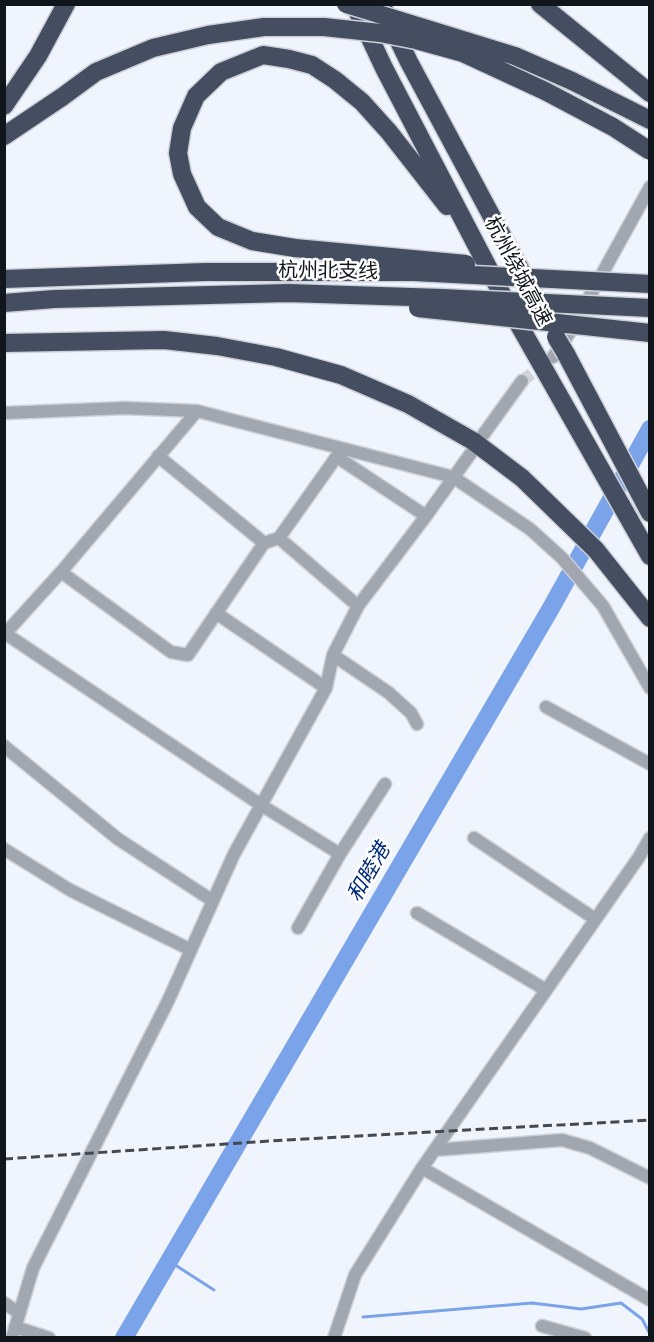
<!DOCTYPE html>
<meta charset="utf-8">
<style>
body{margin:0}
#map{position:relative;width:654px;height:1342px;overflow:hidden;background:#f0f5fd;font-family:"Sofia Sans Condensed",sans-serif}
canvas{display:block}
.frame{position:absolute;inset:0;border:6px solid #11161d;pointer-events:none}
</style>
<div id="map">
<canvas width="654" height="1342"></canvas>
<div class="frame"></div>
</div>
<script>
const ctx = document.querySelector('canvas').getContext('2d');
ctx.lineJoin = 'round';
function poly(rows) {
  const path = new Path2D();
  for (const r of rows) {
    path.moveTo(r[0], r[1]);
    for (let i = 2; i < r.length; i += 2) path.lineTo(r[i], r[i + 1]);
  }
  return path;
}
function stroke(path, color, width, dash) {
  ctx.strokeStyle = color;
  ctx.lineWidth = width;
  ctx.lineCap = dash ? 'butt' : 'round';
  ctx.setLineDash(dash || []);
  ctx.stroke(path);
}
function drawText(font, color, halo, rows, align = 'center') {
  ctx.font = font + ' "Sofia Sans Condensed","Noto Sans SC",sans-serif';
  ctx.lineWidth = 5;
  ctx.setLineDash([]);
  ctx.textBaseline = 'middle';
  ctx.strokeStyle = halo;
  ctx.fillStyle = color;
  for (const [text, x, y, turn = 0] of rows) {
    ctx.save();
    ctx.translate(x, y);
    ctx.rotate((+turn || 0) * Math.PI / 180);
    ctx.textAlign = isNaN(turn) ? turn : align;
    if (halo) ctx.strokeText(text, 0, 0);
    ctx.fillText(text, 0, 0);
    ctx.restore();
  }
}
stroke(poly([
 [169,1261,214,1290],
 [363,1317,532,1303,581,1309,621,1303,642,1319,650,1334]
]), '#7ba3ea', 3);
stroke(poly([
 [124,1338,551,608,650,429]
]), '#7ba3ea', 18);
stroke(poly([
 [522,381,547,362]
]), '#cfd4db', 12, [12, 6]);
const minor = poly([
 [553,357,570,332,650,187],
 [4,413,125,408,197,411,453,477,530,529,562,558,603,606,650,688],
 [483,435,522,381],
 [158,456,264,543],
 [337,457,426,516],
 [279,538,358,606],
 [61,572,171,652,188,655,264,543,279,538,342,449],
 [216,613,326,688],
 [6,634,261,805,340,854,298,928],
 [4,635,61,572,197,411],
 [333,655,389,693,411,713,417,724],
 [546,707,650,764],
 [4,746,118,839,213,901],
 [474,838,595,919],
 [4,849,70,890,191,950],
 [340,854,385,784],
 [417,913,546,990],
 [435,1150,562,1140,590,1148,650,1178],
 [422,1168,650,1300],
 [4,1303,19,1313],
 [542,1326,585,1338],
 [15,1327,49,1338],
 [12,1338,33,1268,168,1001,234,854,326,688,333,655,358,606,426,516,471,453],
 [334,1338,355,1275,422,1168,639,857,650,838]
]);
const motorway = poly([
 [354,4,384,68,506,302,650,556],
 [381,4,409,62,544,314],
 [540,4,650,93],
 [572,81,650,120],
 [4,106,38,56,66,4],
 [4,136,62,97],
 [295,248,252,241,218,227,197,207,182,174,178,153,182,128,196,96,221,72,263,55,289,59,312,65,335,80,362,102,389,132,447,206],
 [4,343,164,340,217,346,276,357,341,375,408,404,473,441,522,478,596,550,650,618],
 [566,354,650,513]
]);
stroke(minor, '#ccd1d9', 15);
stroke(motorway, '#ccd1d9', 21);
stroke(minor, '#a1a6af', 12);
stroke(motorway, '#444e60', 18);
stroke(poly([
 [4,1159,285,1140,650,1120]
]), '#444950', 3, [9, 4.5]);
const motorwayBridge = poly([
 [346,4,515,56,572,81],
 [62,97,96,72,153,48,208,35,264,27,324,27,380,33,416,40,463,53,545,91,613,127,650,151],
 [295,248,466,264],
 [4,279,205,272,414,272,650,284],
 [4,303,54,299,288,293,443,298,650,308],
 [418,308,650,333],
 [556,337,566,354]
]);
stroke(motorwayBridge, '#ccd1d9', 21, []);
stroke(motorwayBridge, '#444e60', 18);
drawText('20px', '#11161d', '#fff', [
 ["杭州北支线",328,272,1],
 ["杭州绕城高速",517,272,62]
]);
drawText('italic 21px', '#002a7b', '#fff', [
 ["和睦港",370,873,-60]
]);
</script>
